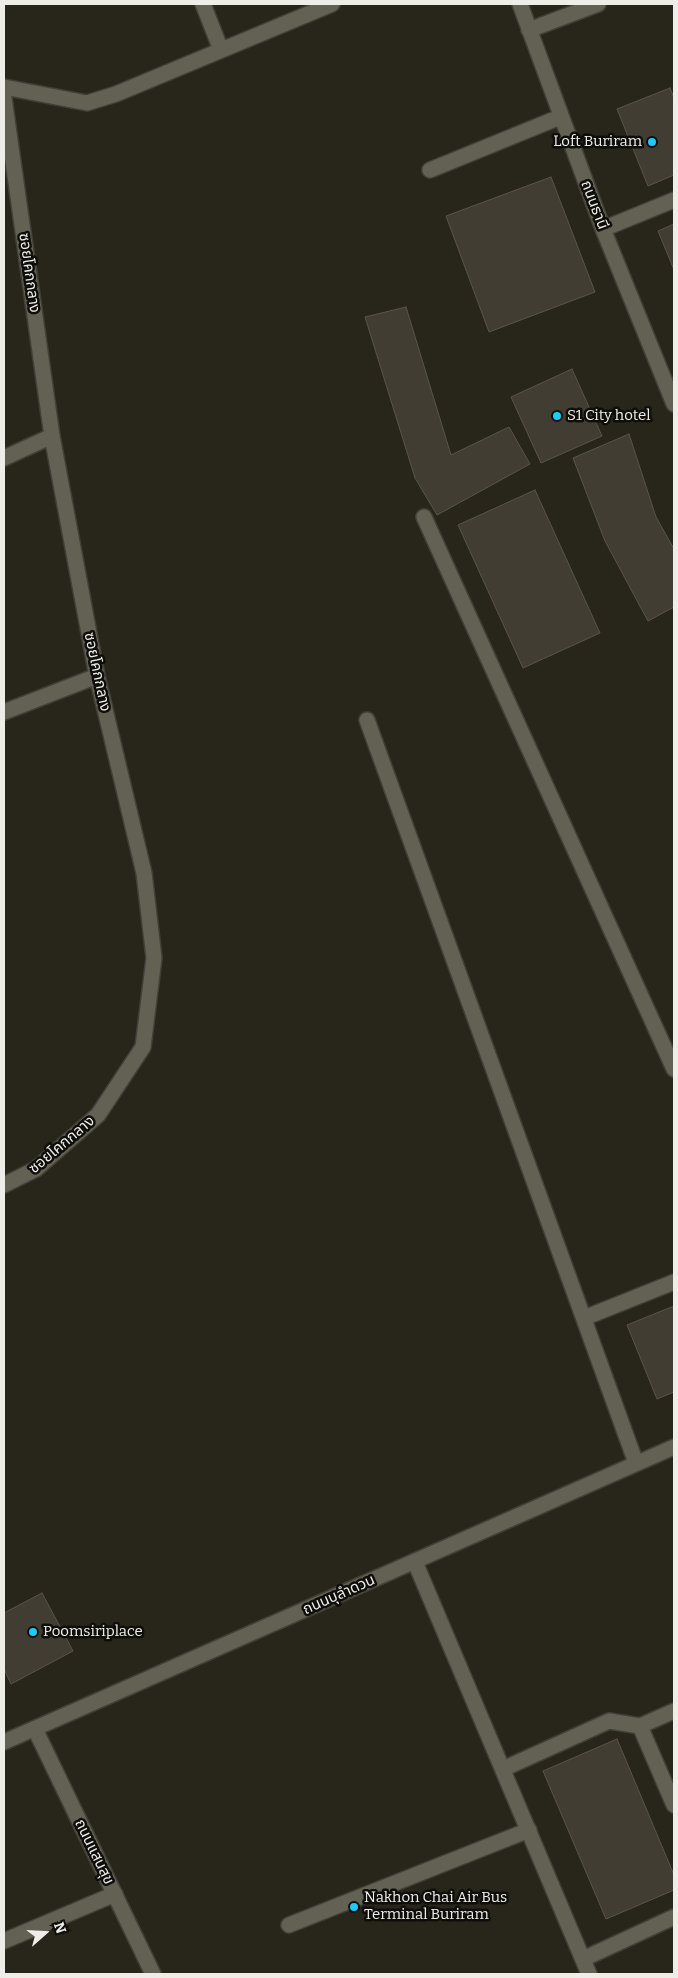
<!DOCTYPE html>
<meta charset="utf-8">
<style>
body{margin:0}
#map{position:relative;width:678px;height:1978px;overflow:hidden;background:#28251b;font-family:Bitter,serif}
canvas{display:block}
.frame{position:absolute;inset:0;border:5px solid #efede7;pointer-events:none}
.north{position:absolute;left:20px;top:1908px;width:50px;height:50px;-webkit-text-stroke:4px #0f0e0a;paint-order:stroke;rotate:71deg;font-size:14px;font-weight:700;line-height:20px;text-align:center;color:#efede7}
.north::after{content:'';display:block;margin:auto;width:18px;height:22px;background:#efede7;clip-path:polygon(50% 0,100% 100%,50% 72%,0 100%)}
</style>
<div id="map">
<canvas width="678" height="1978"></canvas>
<div class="frame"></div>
<div class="north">N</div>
</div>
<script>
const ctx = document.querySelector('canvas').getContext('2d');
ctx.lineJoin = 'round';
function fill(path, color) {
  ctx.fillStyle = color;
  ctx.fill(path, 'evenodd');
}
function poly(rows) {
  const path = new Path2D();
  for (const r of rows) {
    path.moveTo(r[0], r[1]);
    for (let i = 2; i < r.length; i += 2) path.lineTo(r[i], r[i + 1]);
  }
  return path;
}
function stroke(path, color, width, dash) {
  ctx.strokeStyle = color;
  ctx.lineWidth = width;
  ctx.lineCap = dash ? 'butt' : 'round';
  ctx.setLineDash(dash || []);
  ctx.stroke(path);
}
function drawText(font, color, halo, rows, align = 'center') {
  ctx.font = font + ' Bitter,"Noto Sans Thai",serif';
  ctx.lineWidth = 5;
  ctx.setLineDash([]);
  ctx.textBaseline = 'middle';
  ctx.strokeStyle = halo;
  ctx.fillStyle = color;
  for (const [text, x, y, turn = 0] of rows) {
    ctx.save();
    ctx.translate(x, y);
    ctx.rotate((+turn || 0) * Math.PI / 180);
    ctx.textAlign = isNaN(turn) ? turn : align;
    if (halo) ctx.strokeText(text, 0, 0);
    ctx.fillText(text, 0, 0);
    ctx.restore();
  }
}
const building = poly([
 [670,88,674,98,674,175,648,186,617,109,670,88],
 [551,177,595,292,489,332,446,216,551,177],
 [674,224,674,270,658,231,674,224],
 [406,307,451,455,509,427,530,464,437,515,415,478,365,317,406,307],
 [572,369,602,436,541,463,511,397,572,369],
 [629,434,656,517,674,549,674,607,648,621,605,541,573,458,629,434],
 [535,490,600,633,523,668,458,525,535,490],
 [674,1306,674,1392,657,1399,627,1325,674,1306],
 [42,1593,73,1651,11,1684,4,1669,4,1613,42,1593],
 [617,1739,674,1875,674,1890,606,1919,543,1771,617,1739]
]);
fill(building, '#413d33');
stroke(building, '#585549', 1);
const lane = poly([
 [529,30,598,4],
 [430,170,560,117],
 [640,1726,674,1711],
 [503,1769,609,1721,640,1726,674,1805],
 [289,1925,529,1830],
 [4,1941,115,1894],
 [583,1959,674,1917]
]);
const street = poly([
 [203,4,221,50],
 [520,4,603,229,674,404],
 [4,87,87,103,116,94,332,4],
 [4,98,52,436,97,676,144,873,154,958,143,1047,98,1115,36,1169,4,1185],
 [603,229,674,200],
 [4,458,52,436],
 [424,517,674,1069],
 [4,712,97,676],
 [367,720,636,1463],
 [584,1318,674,1282],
 [415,1562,589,1974],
 [35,1729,153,1974]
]);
const secondary = poly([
 [4,1742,674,1447]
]);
stroke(lane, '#423f37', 18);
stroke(street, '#423f37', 18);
stroke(secondary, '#423f37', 18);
stroke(lane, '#636054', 15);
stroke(street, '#636054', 15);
stroke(secondary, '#636054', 15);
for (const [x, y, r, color] of [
 [652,142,5,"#1ec9fd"],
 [557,416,5,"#1ec9fd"],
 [33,1632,5,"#1ec9fd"],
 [354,1907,5,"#1ec9fd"]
]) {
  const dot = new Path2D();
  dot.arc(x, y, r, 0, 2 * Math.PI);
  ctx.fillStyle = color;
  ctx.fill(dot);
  stroke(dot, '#0f0e0a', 2);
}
drawText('15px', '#efede7', '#0f0e0a', [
 ["Loft Buriram",642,142,"right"],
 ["S1 City hotel",567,416],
 ["Poomsiriplace",43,1632],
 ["Nakhon Chai Air Bus",364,1898],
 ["Terminal Buriram",364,1915]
], 'left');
drawText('15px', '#efede7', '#0f0e0a', [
 ["ถนนธานี",594,205,69],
 ["ซอยโคกกลาง",29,273,82],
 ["ซอยโคกกลาง",97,672,78],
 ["ซอยโคกกลาง",62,1145,-40],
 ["ถนนบุลำดวน",339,1595,-24],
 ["ถนนแสนสุข",94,1852,64]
]);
</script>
